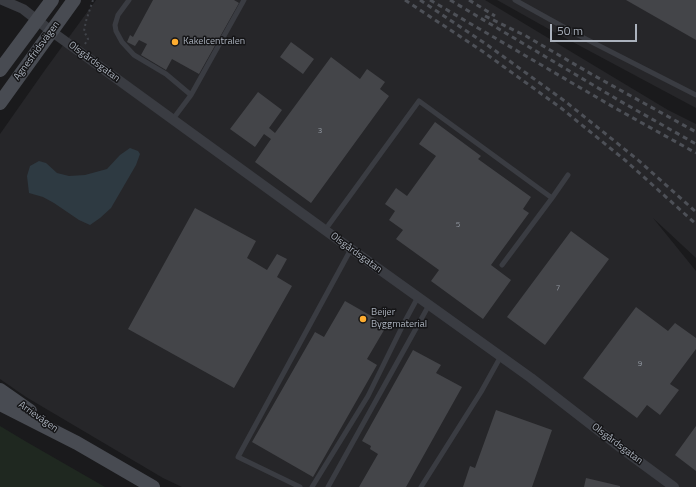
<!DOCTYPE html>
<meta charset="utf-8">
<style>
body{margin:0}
#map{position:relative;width:696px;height:487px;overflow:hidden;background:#1a1a1c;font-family:"Titillium Web",sans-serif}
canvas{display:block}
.scale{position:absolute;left:550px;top:24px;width:87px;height:18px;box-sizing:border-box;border:2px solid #abb2bd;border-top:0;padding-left:5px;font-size:12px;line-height:14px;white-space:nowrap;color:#abb2bd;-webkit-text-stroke:3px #151517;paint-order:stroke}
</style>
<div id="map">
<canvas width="696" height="487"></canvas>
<div class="scale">50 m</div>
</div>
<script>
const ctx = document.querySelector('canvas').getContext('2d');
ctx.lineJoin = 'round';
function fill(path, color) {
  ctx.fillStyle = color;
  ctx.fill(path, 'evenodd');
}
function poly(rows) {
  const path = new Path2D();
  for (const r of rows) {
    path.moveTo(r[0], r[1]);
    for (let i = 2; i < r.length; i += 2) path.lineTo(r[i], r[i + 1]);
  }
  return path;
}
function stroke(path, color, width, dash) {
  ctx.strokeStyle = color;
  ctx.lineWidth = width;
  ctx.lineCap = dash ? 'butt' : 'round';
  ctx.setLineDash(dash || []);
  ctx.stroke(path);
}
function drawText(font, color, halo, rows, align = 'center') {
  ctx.font = font + ' "Titillium Web",sans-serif';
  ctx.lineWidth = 3;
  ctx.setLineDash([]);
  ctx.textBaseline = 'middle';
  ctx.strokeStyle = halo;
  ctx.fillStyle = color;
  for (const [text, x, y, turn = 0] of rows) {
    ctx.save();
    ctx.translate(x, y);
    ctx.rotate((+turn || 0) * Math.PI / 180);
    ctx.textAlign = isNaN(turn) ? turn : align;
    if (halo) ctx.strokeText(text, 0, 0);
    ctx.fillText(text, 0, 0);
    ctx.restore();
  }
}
fill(poly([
 [96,0,485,0,668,110,696,124,696,258,653,218,696,271,696,487,182,487,163,478,26,397,0,379,0,134,45,70],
 [497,0,696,0,696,108,554,32]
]), '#262629');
fill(poly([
 [0,426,25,441,105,487,0,487]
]), '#1f2820');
fill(poly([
 [130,148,138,151,140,154,136,165,111,208,100,218,90,225,79,220,54,203,43,197,29,193,27,176,30,166,39,161,46,163,57,173,69,176,85,175,107,169,120,155]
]), '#2e3a42');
fill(poly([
 [153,0,234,0,239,3,199,74,172,59,166,70,141,55,147,44,139,40,135,46,127,42,130,35,133,37],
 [626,0,696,0,696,40],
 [291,42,314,59,303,74,280,57],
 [331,57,360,79,367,69,385,82,380,89,389,96,311,203,255,162,271,139,264,134,255,147,230,129,258,92,282,110,269,128,275,133],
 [435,122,481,156,478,159,531,197,523,209,529,213,491,265,511,280,483,319,431,281,439,270,396,239,403,230,389,220,395,211,385,204,396,188,407,196,436,156,419,144],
 [195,208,256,241,247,258,267,270,277,254,287,259,277,277,292,286,234,388,128,329],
 [571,231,609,259,545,345,507,317],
 [345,301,387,325,367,359,377,365,313,477,252,442,315,332,324,337],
 [636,307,668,331,675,323,696,338,696,349,670,384,679,390,660,415,647,405,637,418,583,378],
 [413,350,441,365,436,373,462,387,406,487,359,487,378,454,370,449,371,446,362,441],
 [496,410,552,430,532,487,463,487,470,466,475,468],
 [696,426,696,471,675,455],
 [586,478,620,486,620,487,584,487]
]), '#444549');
stroke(poly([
 [85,44,88,39,84,31,86,21,93,0]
]), '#404349', 2, [2, 3]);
stroke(poly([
 [129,0,118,15,115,25,116,31,122,42,134,55,166,74,191,95],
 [515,0,578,35,696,95],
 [173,119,191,95,244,0],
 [552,198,568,175],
 [325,230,419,101,552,198,502,265],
 [300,487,238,457,351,249],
 [312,487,368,396,405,321,418,297],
 [328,487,429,305],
 [421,487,481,392,501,356]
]), '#3a3c42', 5);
stroke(poly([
 [2,0,23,9,51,31,351,249,531,378,625,451,674,487]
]), '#3a3c42', 10);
stroke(poly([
 [0,70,52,0],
 [0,103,74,0],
 [0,390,30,411],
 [0,404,77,443,153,487]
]), '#484b52', 14);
stroke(poly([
 [405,0,482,51,561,108,626,161,696,224],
 [420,0,486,44,566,102,638,160,696,212],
 [430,0,615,108,696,153],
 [450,0,620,101,696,144],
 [469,0,495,16],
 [485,16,526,36,593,75,696,132]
]), '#4d5057', 3, [5, 4]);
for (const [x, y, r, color] of [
 [175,42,4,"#fead30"],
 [363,319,4,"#fead30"]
]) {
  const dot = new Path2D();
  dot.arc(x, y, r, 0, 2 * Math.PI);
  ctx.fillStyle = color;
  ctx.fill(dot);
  stroke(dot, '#151517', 1.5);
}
drawText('8px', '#9197a0', null, [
 ["3",320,131],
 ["5",458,225],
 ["7",558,288],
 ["9",640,364]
]);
drawText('10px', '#abb2bd', '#151517', [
 ["Kakelcentralen",183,42],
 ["Beijer",371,313],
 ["Byggmaterial",371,325]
], 'left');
drawText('10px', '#abb2bd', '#151517', [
 ["Agnesfridsvägen",37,51,-54],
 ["Olsgårdsgatan",94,62,36],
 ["Olsgårdsgatan",356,253,36],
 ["Arrievägen",38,417,35],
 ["Olsgårdsgatan",617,444,37]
]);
</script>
